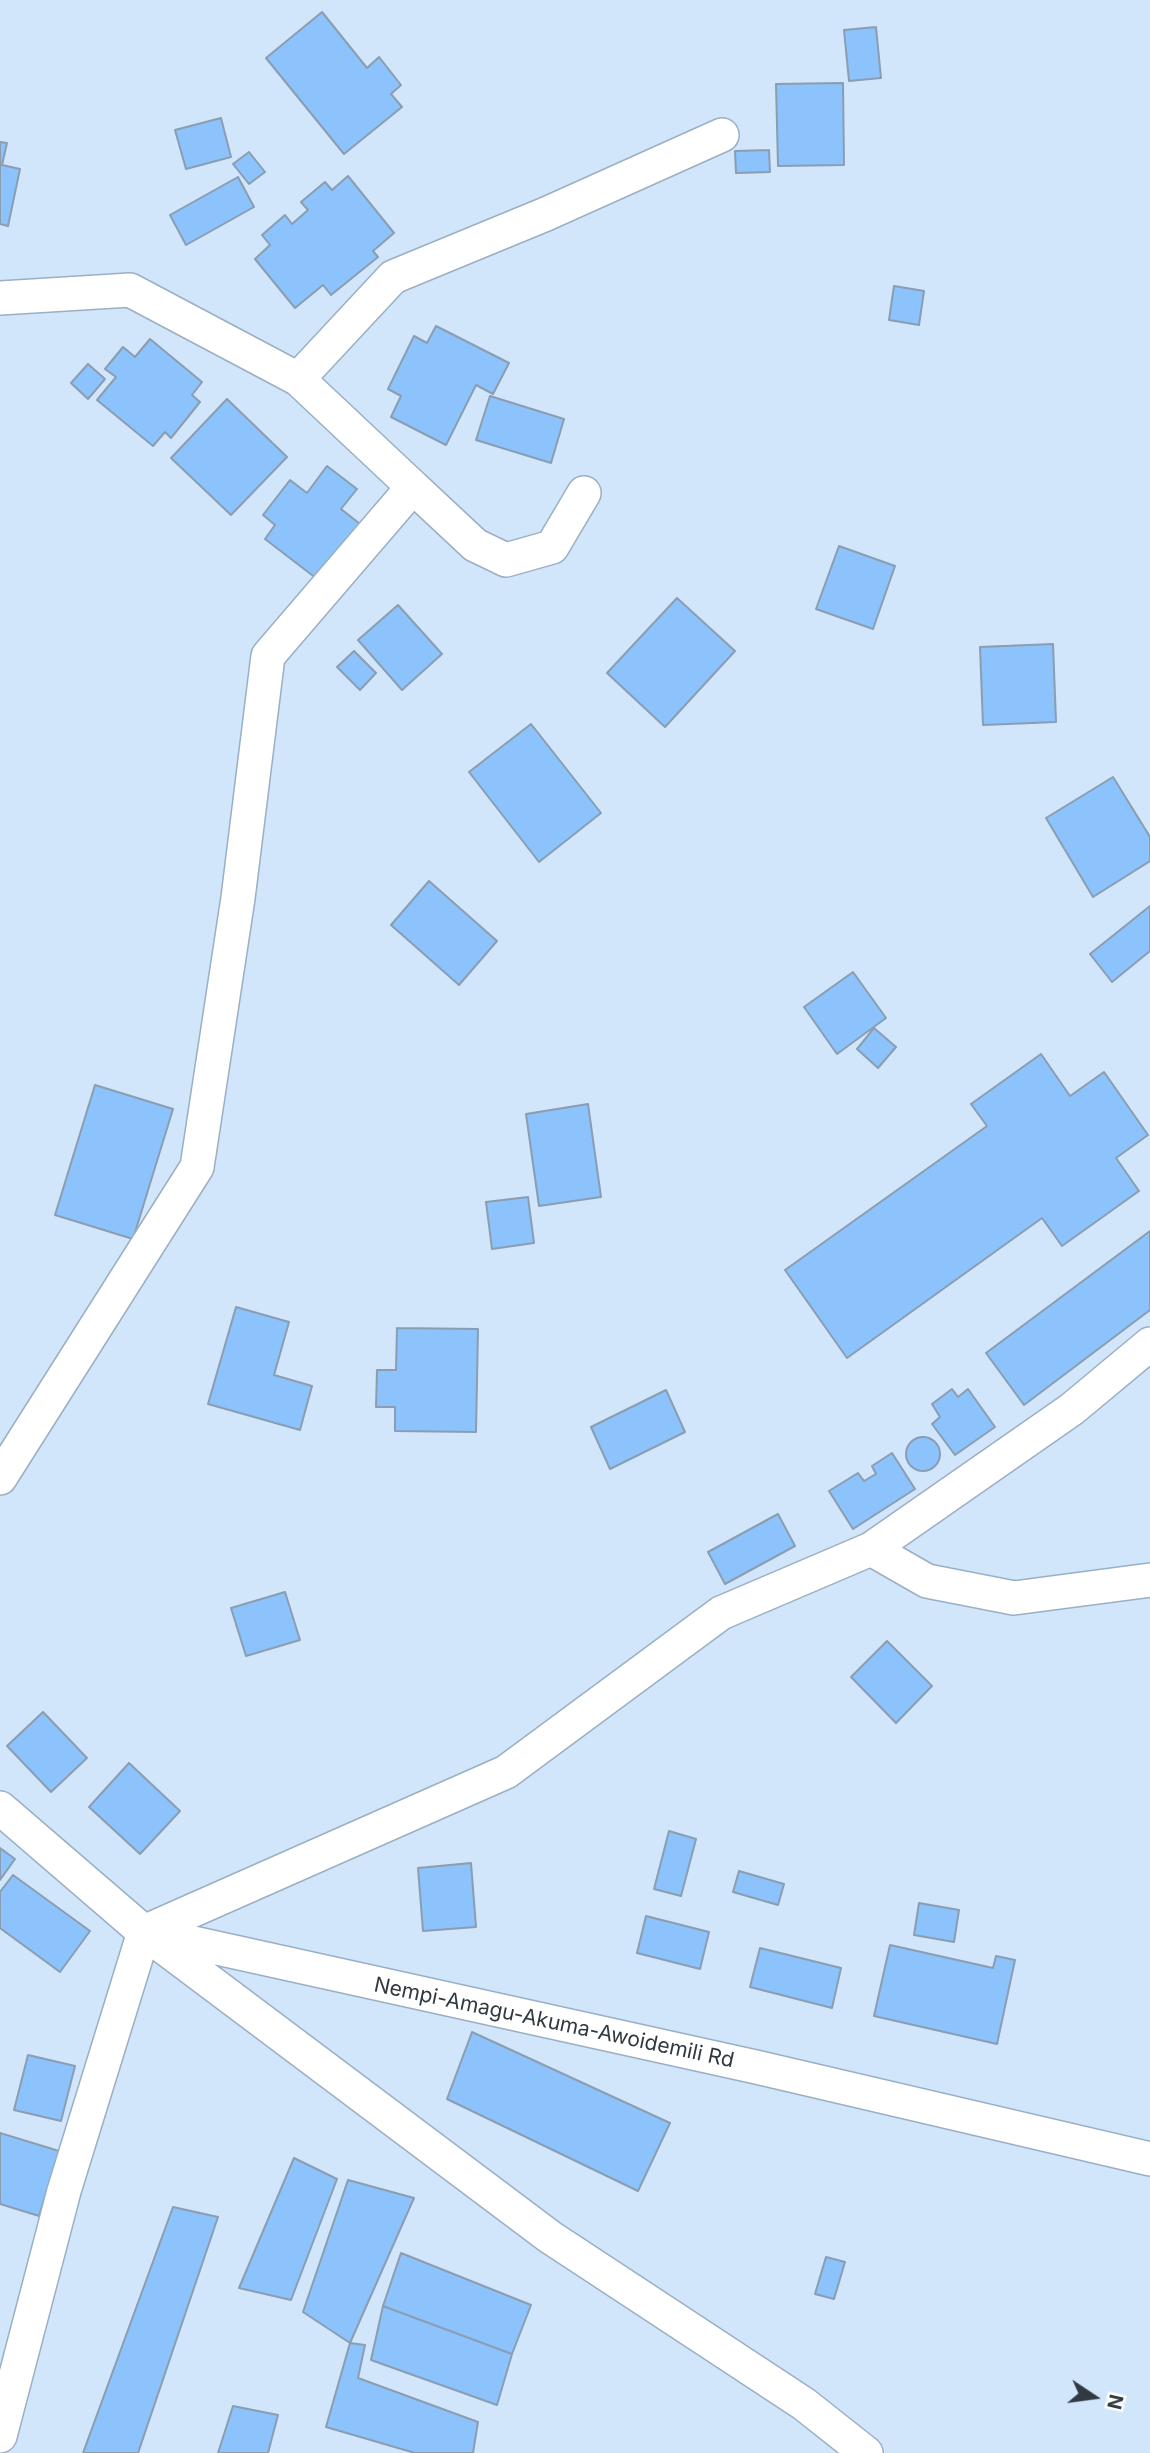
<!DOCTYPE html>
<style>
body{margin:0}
#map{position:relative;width:1150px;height:2453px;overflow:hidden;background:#d1e6fb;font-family:Inter,sans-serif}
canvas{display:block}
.north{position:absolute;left:1059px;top:2362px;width:70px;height:70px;-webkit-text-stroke:5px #fff;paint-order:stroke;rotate:103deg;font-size:19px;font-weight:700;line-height:28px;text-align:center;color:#313941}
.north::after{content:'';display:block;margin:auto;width:24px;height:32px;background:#313941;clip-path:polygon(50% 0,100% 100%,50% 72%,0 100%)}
</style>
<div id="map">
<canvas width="1150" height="2453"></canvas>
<div class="north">N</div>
</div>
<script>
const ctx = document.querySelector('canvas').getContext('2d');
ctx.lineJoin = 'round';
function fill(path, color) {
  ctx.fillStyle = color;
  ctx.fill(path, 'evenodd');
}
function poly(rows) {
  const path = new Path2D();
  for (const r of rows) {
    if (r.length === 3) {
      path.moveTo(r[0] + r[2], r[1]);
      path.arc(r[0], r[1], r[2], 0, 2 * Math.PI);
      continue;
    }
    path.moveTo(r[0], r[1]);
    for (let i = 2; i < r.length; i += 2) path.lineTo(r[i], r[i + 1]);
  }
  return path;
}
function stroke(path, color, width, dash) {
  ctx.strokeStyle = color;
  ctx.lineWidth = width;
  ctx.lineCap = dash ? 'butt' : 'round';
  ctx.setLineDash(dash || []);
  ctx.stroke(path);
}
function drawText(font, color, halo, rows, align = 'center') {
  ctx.font = font + ' Inter,sans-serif';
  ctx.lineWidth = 5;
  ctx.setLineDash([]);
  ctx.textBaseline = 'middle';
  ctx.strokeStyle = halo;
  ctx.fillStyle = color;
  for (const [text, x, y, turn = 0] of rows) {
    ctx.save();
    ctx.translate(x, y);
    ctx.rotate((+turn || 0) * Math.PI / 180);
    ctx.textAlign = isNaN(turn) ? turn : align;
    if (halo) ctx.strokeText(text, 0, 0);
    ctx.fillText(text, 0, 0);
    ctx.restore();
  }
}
const building = poly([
 [322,12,367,68,379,57,401,85,391,94,402,107,344,154,266,58,322,12],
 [876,27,881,78,849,81,844,30,876,27],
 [843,83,844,165,778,166,776,84,843,83],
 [221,118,231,157,186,169,175,130,221,118],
 [0,142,7,143,2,165,20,169,8,226,0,224,0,142],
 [769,150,770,172,736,173,735,151,769,150],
 [249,152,265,172,249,184,233,164,249,152],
 [348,176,394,233,373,251,378,257,331,295,323,285,295,308,255,259,270,245,262,235,285,215,292,224,308,210,301,202,325,182,332,190,348,176],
 [238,177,254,207,186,245,170,215,238,177],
 [894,286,924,291,919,325,889,320,894,286],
 [436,326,509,363,493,394,476,385,446,445,391,417,401,396,388,389,414,336,427,343,436,326],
 [150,339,202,382,192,395,200,402,171,438,165,432,153,446,97,400,116,377,105,369,123,347,135,357,150,339],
 [88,364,105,379,88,399,71,383,88,364],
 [490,396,564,419,551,463,476,440,490,396],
 [227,399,287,457,231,515,171,458,227,399],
 [327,466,357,489,341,509,364,527,321,582,265,539,275,525,263,515,290,480,307,493,327,466],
 [839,546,895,566,873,629,816,609,839,546],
 [677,598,735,651,665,727,607,673,677,598],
 [398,605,442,654,402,690,358,640,398,605],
 [1053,644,1056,722,983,725,980,647,1053,644],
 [354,651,376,673,360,690,337,667,354,651],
 [531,724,601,813,539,862,469,772,531,724],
 [1113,777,1150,837,1150,861,1093,897,1046,818,1113,777],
 [429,881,497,941,459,985,391,925,429,881],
 [1150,906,1150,951,1112,982,1090,954,1150,906],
 [853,972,886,1018,837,1054,804,1007,853,972],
 [874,1028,896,1047,878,1068,857,1049,874,1028],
 [1041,1054,1070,1096,1104,1072,1148,1135,1116,1158,1139,1191,1062,1246,1042,1218,847,1358,785,1270,987,1126,971,1104,1041,1054],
 [95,1085,173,1109,133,1239,55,1215,95,1085],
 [588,1104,601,1197,539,1206,526,1114,588,1104],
 [528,1197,534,1243,492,1249,486,1202,528,1197],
 [1150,1231,1150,1310,1024,1405,986,1353,1150,1231],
 [236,1307,289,1322,274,1375,312,1386,300,1430,208,1404,236,1307],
 [397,1328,478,1329,476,1432,395,1431,395,1407,376,1407,377,1370,396,1370,397,1328],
 [952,1389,958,1397,968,1389,995,1427,955,1455,932,1424,940,1417,932,1404,952,1389],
 [666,1390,685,1432,610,1469,591,1427,666,1390],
 [923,1454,17],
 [892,1453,915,1489,853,1529,829,1491,858,1473,864,1481,876,1474,872,1466,892,1453],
 [778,1514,795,1546,725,1584,708,1552,778,1514],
 [285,1592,300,1640,246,1656,231,1608,285,1592],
 [887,1641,932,1686,896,1723,851,1677,887,1641],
 [43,1712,87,1758,51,1792,7,1746,43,1712],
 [129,1763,180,1811,140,1854,89,1807,129,1763],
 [669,1831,696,1839,681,1896,654,1889,669,1831],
 [0,1848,15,1859,0,1880,0,1848],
 [471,1863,476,1927,423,1931,418,1868,471,1863],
 [739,1871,784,1884,778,1905,733,1892,739,1871],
 [13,1875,90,1931,60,1972,0,1928,0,1892,13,1875],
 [919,1903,959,1910,954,1942,914,1935,919,1903],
 [646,1916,709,1932,700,1969,637,1953,646,1916],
 [890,1945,993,1968,996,1956,1015,1960,997,2044,874,2016,890,1945],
 [760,1948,841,1968,832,2008,750,1987,760,1948],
 [472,2032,670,2123,638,2191,447,2099,472,2032],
 [28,2055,75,2066,61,2121,14,2110,28,2055],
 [0,2133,59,2151,39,2216,0,2204,0,2133],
 [294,2158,337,2179,291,2300,239,2288,294,2158],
 [348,2180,414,2198,350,2343,303,2312,348,2180],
 [173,2207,218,2217,138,2453,83,2453,173,2207],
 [401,2253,531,2305,512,2354,383,2306,401,2253],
 [826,2257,845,2262,834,2299,815,2294,826,2257],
 [383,2306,512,2354,497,2405,371,2360,383,2306],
 [350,2343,365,2345,358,2378,478,2422,473,2453,415,2453,326,2427,350,2343],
 [233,2406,278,2415,268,2453,218,2453,233,2406]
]);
fill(building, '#8cc3fc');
stroke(building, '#8a9db1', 2);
const minor = poly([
 [0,298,130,290,298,379,413,487,268,656,238,898,197,1167,0,1478],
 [298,379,393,277,546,214,722,135],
 [413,487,475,545,506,560,552,547,584,493],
 [871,1549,927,1581,1014,1598,1150,1580],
 [0,1808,144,1932,756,2067,1150,2159],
 [153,1939,550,2237,804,2404,866,2453],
 [0,2436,64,2191,144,1932,506,1772,721,1613,871,1549,1072,1409,1150,1344]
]);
stroke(minor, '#9bafc3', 36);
stroke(minor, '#fff', 33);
drawText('21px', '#313941', '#fff', [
 ["Nempi-Amagu-Akuma-Awoidemili Rd",554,2023,12]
]);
</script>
